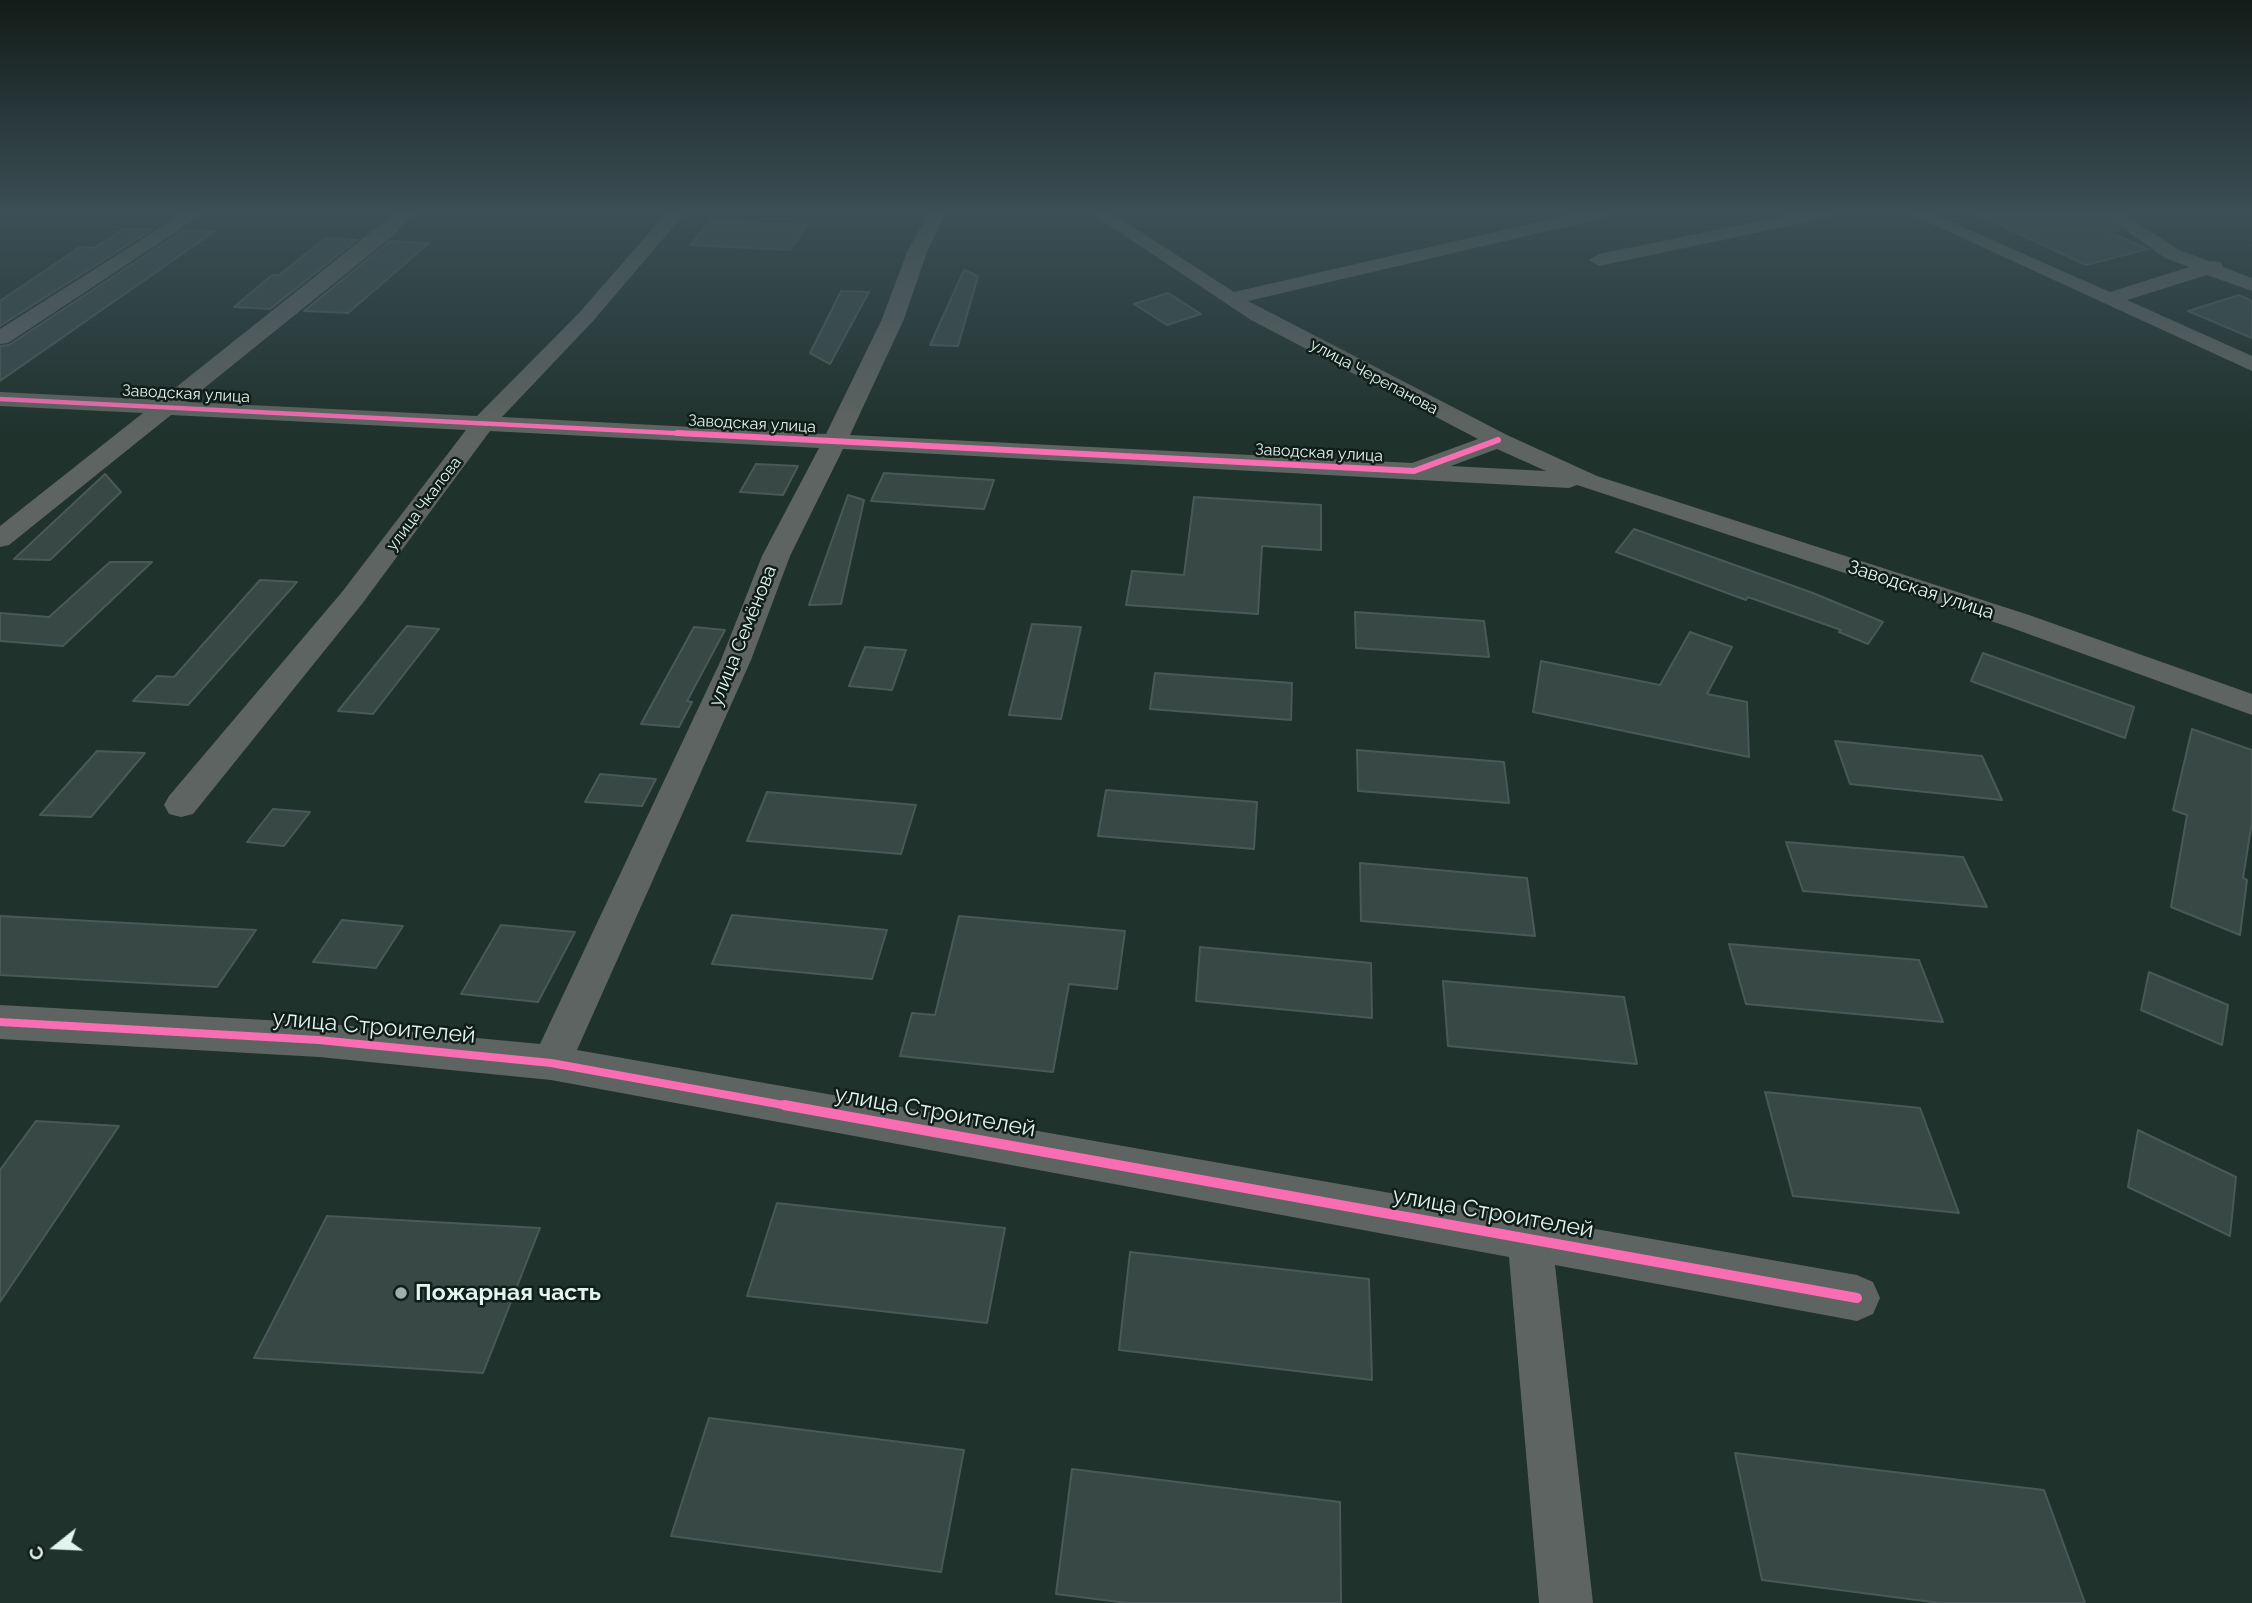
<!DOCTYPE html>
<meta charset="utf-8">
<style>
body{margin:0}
#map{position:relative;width:2252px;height:1603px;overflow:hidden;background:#20322c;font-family:Raleway,sans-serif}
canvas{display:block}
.north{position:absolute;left:21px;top:1512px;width:70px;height:70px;-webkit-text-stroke:5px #101d19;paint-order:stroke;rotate:252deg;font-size:19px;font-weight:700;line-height:28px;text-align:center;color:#e2f4ee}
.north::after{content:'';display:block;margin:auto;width:24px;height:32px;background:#e2f4ee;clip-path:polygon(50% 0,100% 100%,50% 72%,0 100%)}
</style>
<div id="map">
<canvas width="2252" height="1603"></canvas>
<div class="north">С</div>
</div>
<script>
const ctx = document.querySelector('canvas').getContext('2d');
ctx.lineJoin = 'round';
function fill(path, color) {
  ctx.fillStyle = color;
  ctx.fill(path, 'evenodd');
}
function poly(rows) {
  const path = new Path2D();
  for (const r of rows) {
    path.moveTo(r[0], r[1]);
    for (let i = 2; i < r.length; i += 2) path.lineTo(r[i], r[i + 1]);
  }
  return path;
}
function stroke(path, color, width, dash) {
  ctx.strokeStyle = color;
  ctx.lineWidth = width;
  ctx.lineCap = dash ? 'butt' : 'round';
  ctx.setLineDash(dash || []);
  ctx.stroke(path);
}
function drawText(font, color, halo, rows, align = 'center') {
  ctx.font = font + ' Raleway,sans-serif';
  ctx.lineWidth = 5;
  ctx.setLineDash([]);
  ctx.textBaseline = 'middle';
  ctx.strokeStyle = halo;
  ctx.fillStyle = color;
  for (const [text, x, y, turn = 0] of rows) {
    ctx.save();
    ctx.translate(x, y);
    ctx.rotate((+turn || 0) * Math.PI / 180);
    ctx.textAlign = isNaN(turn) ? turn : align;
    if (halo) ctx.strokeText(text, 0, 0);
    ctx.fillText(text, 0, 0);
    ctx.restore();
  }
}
const building = poly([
 [1972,212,2098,212,2120,229,2109,232,2148,249,2086,265,1972,212],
 [711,221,807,225,790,250,690,245,711,221],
 [123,229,153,229,0,326,0,301,80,247,94,248,123,229],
 [184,230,215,231,0,381,0,346,9,345,184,230],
 [326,238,357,240,270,309,234,307,272,275,279,275,326,238],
 [390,241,429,243,348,313,304,311,390,241],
 [964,270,978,276,958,346,930,345,964,270],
 [841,291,869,292,830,364,810,353,841,291],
 [1168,293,1201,314,1167,325,1134,304,1168,293],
 [2239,295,2252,301,2252,338,2188,311,2239,295],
 [756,464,798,466,783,495,740,492,756,464],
 [884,473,994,480,984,509,871,501,884,473],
 [105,474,121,492,50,560,14,559,105,474],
 [848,495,864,500,841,604,809,605,848,495],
 [1194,497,1321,505,1321,550,1262,546,1258,614,1126,605,1132,571,1184,575,1194,497],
 [1634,529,1813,593,1883,622,1868,644,1839,632,1841,630,1748,597,1746,600,1616,552,1634,529],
 [110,562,152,562,63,646,0,641,0,613,49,617,110,562],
 [260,580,297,582,188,705,133,701,157,676,174,677,260,580],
 [1355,612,1484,621,1489,657,1356,648,1355,612],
 [1032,624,1081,627,1061,719,1009,715,1032,624],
 [407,626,439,629,373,714,338,711,407,626],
 [694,627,725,630,687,701,692,702,679,727,641,724,694,627],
 [1690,632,1732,647,1707,694,1747,702,1749,757,1533,712,1541,661,1660,685,1690,632],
 [865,647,906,650,892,690,849,686,865,647],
 [1983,653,2134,707,2125,738,1971,681,1983,653],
 [1155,673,1292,683,1291,720,1150,709,1155,673],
 [2192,729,2252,750,2252,822,2243,878,2247,880,2240,935,2171,907,2187,815,2173,810,2192,729],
 [1835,741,1982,756,2002,800,1850,784,1835,741],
 [1357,750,1504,762,1509,803,1358,791,1357,750],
 [97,751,145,753,91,817,40,815,97,751],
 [600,774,656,779,642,806,585,802,600,774],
 [1106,790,1257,802,1254,849,1098,836,1106,790],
 [767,792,916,805,901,854,747,841,767,792],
 [273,809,310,812,284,846,247,842,273,809],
 [1786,842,1963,857,1987,907,1803,891,1786,842],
 [1360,863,1527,878,1535,936,1361,921,1360,863],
 [732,915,887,930,872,979,712,964,732,915],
 [0,916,256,930,217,987,0,975,0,916],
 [959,916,1125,931,1117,989,1069,984,1053,1072,900,1056,912,1013,935,1015,959,916],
 [342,920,403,926,376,968,313,962,342,920],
 [501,925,575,932,538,1002,461,994,501,925],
 [1729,944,1919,960,1943,1022,1746,1004,1729,944],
 [1200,947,1371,963,1372,1018,1196,1001,1200,947],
 [2149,972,2228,1005,2222,1045,2141,1010,2149,972],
 [1443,981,1624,997,1637,1064,1448,1046,1443,981],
 [1765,1092,1920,1108,1959,1213,1793,1196,1765,1092],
 [36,1121,119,1126,0,1302,0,1170,36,1121],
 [2138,1130,2236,1177,2230,1236,2128,1187,2138,1130],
 [777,1203,1005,1228,987,1323,747,1296,777,1203],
 [327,1216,540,1228,483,1373,254,1358,327,1216],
 [1130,1252,1369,1279,1372,1380,1119,1350,1130,1252],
 [709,1418,964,1450,941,1572,671,1536,709,1418],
 [1735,1453,2044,1490,2085,1603,1940,1603,1762,1580,1735,1453],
 [1072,1469,1340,1502,1341,1603,1127,1603,1056,1594,1072,1469]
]);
fill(building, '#374845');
stroke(building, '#4a5957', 2);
fill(poly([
 [185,212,206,212,8,343,0,344,0,329,185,212],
 [396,212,415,212,394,235,187,402,477,416,579,313,667,212,686,212,593,321,502,417,826,434,882,319,907,252,929,212,947,212,927,252,904,319,850,435,1412,463,1478,439,1251,320,1089,212,1110,212,1234,292,1582,212,1613,212,1604,218,1248,301,1507,435,1597,476,2029,615,2252,694,2252,715,2009,627,1577,485,1569,488,843,449,790,556,751,660,577,1050,1857,1275,1873,1282,1880,1298,1873,1314,1857,1321,1555,1265,1593,1603,1539,1603,1509,1257,551,1080,319,1057,0,1039,0,1005,319,1023,540,1044,721,660,762,556,819,448,490,431,362,604,193,814,181,817,169,814,164,805,169,796,342,592,466,430,171,415,9,545,0,547,0,526,143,413,0,406,0,392,160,400,396,212],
 [1497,449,1546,471,1451,466,1497,449],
 [1803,212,1836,212,1827,218,1599,266,1589,260,1599,254,1803,212],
 [1906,212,1929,212,2110,292,2189,267,2165,258,2100,212,2121,212,2179,250,2209,261,2221,262,2223,267,2252,278,2252,291,2207,275,2127,300,2252,356,2252,371,1906,212]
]), '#5e6461');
stroke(poly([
 [0,399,712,435]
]), '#f96db3', 4.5);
stroke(poly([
 [677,433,1414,471,1498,440]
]), '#f96db3', 6);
stroke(poly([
 [0,1022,319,1040,551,1063,794,1107]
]), '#f96db3', 8);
stroke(poly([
 [784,1105,1857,1298]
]), '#f96db3', 10);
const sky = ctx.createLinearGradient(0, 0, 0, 436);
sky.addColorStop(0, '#121c18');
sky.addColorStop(0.49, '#3c4f56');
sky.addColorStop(1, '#3c4f5600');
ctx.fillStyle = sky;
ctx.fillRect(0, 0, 2252, 436);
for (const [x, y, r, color] of [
 [401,1293,7,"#9eb0aa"]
]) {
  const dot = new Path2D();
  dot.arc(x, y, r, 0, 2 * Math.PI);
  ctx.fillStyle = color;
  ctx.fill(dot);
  stroke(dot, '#101d19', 2.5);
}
drawText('16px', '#e2f4ee', '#101d19', [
 ["улица Черепанова",1374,377,28],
 ["Заводская улица",186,394,3],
 ["Заводская улица",752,424,3],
 ["Заводская улица",1319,453,3],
 ["улица Чкалова",424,504,-53]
]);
drawText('19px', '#e2f4ee', '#101d19', [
 ["Заводская улица",1921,590,18],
 ["улица Семёнова",743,636,-68]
]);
drawText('23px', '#e2f4ee', '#101d19', [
 ["улица Строителей",374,1027,5],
 ["улица Строителей",935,1112,10],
 ["улица Строителей",1493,1213,10]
]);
drawText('bold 23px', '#e2f4ee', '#101d19', [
 ["Пожарная часть",415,1293]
], 'left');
</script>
